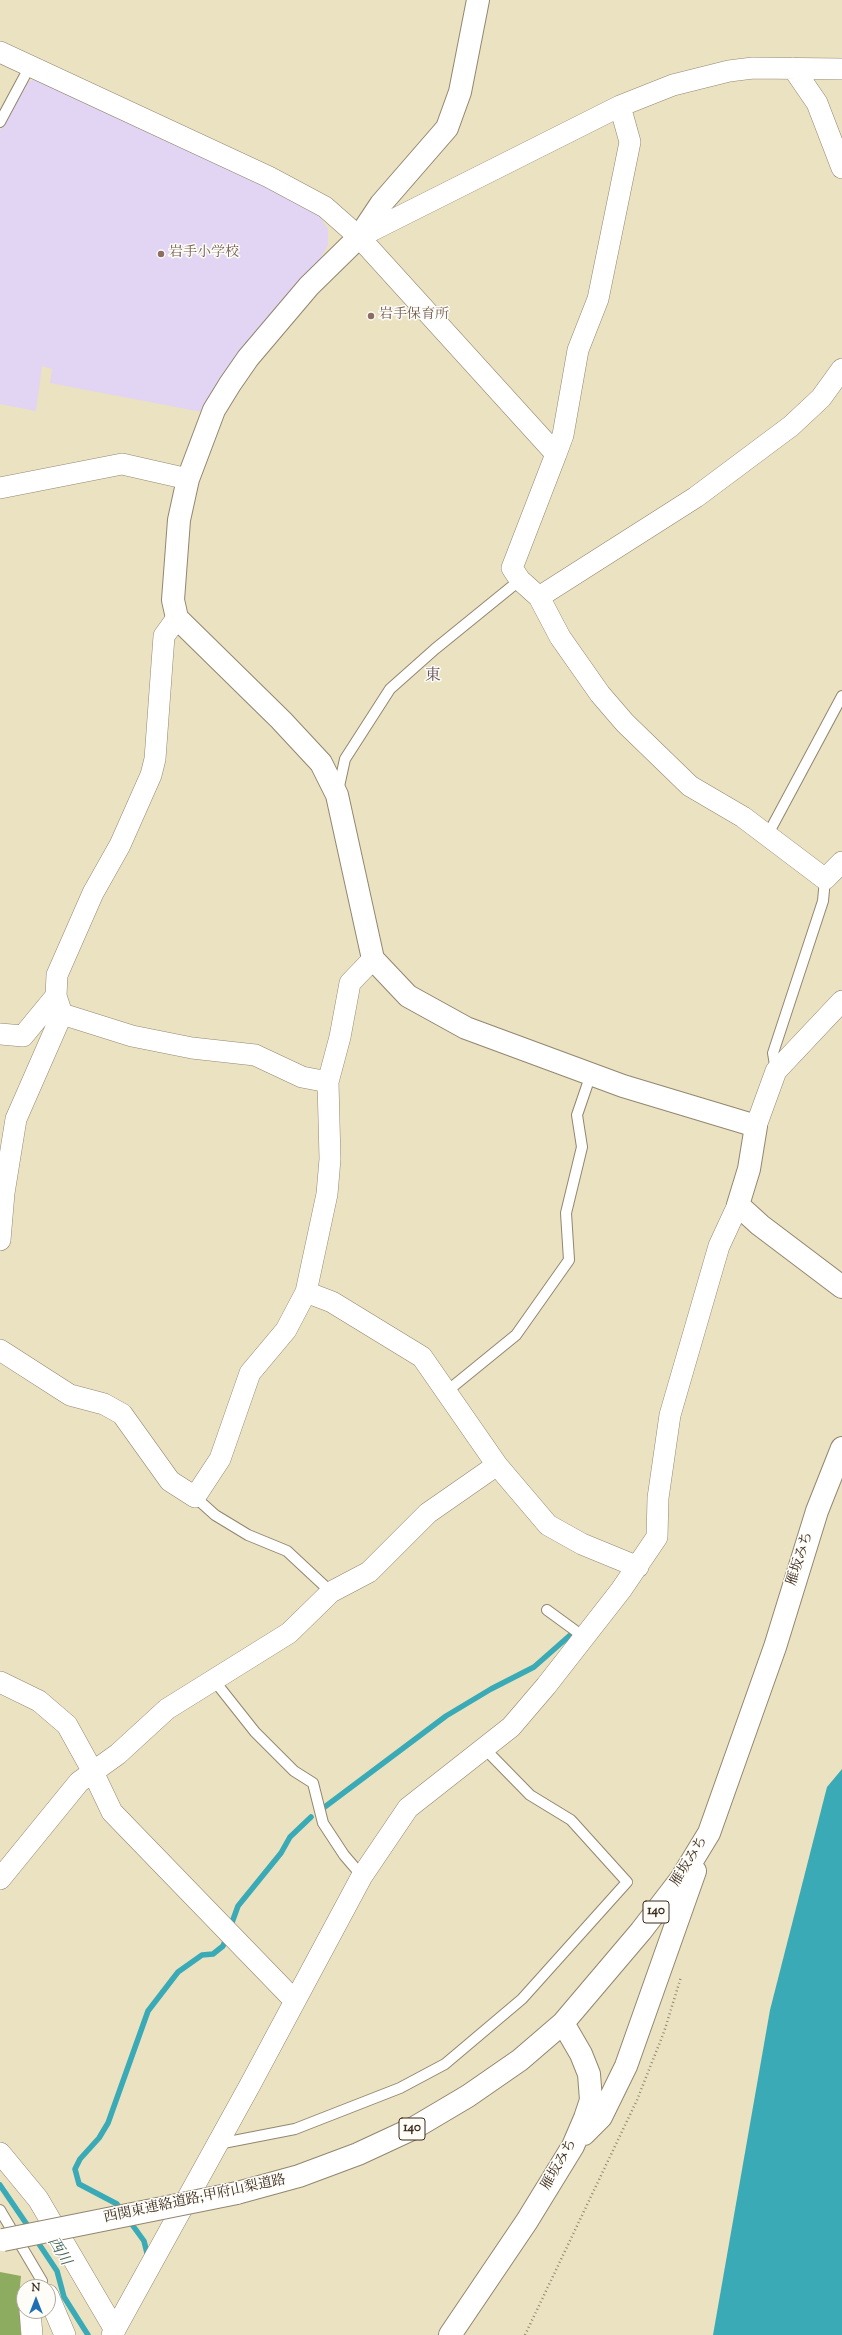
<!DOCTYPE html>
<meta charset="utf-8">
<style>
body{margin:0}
#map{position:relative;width:842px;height:2335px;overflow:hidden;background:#ebe2c1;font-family:"Sorts Mill Goudy",serif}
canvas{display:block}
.north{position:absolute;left:16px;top:2279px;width:40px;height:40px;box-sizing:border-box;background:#fdfcf7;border:1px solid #afa8a0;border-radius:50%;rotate:0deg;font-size:11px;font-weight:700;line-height:16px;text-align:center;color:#3b2a1e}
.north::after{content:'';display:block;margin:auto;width:14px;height:18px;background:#1f6fb2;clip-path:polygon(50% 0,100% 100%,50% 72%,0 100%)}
</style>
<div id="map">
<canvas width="842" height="2335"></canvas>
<div class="north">N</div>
</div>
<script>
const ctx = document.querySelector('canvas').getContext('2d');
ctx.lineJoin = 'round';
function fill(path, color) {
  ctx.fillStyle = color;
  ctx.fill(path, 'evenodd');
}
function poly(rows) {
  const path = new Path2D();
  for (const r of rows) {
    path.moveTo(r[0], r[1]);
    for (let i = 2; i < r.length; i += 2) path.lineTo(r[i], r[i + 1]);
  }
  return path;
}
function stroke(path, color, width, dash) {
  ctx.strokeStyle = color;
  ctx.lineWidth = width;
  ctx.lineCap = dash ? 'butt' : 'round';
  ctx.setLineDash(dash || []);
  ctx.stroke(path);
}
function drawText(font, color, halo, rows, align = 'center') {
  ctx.font = font + ' "Sorts Mill Goudy","Noto Serif JP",serif';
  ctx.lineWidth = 3;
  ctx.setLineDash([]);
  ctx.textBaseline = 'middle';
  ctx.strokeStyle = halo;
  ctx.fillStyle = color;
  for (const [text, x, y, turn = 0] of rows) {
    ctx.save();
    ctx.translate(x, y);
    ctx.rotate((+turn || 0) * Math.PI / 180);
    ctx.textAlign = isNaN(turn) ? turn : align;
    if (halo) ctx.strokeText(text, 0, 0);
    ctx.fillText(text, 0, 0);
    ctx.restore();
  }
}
fill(poly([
 [37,79,302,203,318,215,328,229,328,245,318,263,202,412,50,383,52,369,42,366,36,411,0,404,0,131,25,83]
]), '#e2d4f3');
fill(poly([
 [0,2272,21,2276,19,2296,21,2335,0,2335]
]), '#8dac60');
fill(poly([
 [842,1769,842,2335,713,2335,770,2010,827,1787]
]), '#3aabb6');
stroke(poly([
 [322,1809,446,1716,491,1689,534,1667,576,1630],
 [230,1928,238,1906,281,1853,290,1837,311,1817],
 [0,2185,30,2229],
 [122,2211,117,2204,79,2184,75,2169,80,2159,99,2138,108,2123,148,2011,178,1972,202,1955,213,1954,223,1946,227,1936],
 [128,2219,144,2241,148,2257],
 [35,2238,57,2271,64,2297,88,2335]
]), '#3aabb6', 5.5);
const lane = poly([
 [0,122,30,66],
 [338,791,345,759,390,689,435,649,520,580],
 [767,836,842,696],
 [776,1071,773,1053,823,901,825,879],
 [446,1392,516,1335,569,1260,566,1213,582,1147,577,1115,591,1074],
 [195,1497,215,1515,248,1535,287,1551,331,1592],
 [547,1610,584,1637],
 [213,1679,255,1732,294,1771,313,1783,323,1823,344,1855,362,1876],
 [218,2144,295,2129,400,2088,445,2064,522,1999,627,1882,571,1820,530,1795,484,1748],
 [0,2210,42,2281]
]);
const street = poly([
 [0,52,269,177,325,207,359,237,556,454,512,568,520,580,539,597,560,637,600,694,625,723,690,786,743,817,825,879,842,862],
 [793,68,817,103,842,168],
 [359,237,620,106,673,85,729,71,753,68,842,69],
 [556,454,563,435,578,350,598,299,630,142,620,106],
 [0,488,122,464,188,479],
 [539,597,696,497,791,426,821,398,842,369],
 [62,1014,132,1036,192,1048,255,1055,302,1077,328,1082],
 [0,1034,23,1036,56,996],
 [756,1126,776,1071,842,1001],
 [0,1240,4,1193,16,1119,62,1014,56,996,57,975,93,893,120,845,151,775,155,759,164,636,177,618],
 [306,1292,332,1302,422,1357,497,1465,548,1525,582,1544,638,1567],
 [0,1350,70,1395,104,1404,122,1414,170,1481,195,1497,220,1459,250,1373,286,1330,306,1292,327,1194,330,1159,328,1082,340,1037,350,983,373,959],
 [0,1682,39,1701,67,1725,93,1772,112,1812,295,2001],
 [0,1879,79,1782,118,1754,167,1709,289,1633,331,1592,369,1572,428,1513,497,1465],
 [0,2153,38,2199,115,2330],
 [48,2295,65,2335],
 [30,2311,32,2335],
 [112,2335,250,2085,362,1876,408,1808,511,1727,546,1686,621,1590,657,1537,658,1498,670,1415,719,1246,738,1205]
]);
const secondary = poly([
 [478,0,460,92,447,128,381,204,359,237,309,286,248,358,230,384,214,410,188,479,179,520,173,600,177,618,281,720,321,763,337,795,373,959,408,996,466,1028,623,1086,756,1126,749,1169,738,1205,760,1225,842,1287]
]);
const highway = poly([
 [584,2134,601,2117,626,2066,695,1871],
 [237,2193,299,2176,358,2154,414,2128,468,2096,520,2060,563,2023],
 [450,2335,527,2221,573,2146,585,2118,591,2100,589,2074,581,2054,563,2023,641,1931,681,1879,709,1833,775,1647,817,1511,842,1448]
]);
stroke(lane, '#938670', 12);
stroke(street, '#938670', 22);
stroke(secondary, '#938670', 24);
stroke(highway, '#938670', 24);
stroke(poly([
 [525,2335,637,2100,664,2032,681,1977]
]), '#938670', 2.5, [1, 3]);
stroke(lane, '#fff', 10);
stroke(street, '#fff', 21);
stroke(secondary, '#fff', 22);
stroke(highway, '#fff', 22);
const highwayBridge = poly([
 [3,2240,237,2193]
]);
stroke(highwayBridge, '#938670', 24, []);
stroke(highwayBridge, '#fff', 22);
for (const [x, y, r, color] of [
 [161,254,4,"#8d6e63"],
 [371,316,4,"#8d6e63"]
]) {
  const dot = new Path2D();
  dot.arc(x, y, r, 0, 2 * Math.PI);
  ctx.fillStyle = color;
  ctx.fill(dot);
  stroke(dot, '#fdfcf7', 1.5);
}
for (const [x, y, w] of [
 [656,1912,26],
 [412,2129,26]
]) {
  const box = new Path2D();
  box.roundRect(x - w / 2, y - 11, w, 22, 3);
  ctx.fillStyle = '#fdfcf7';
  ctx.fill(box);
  stroke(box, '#3b2a1e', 1);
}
drawText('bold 13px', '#3b2a1e', null, [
 ["140",656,1912],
 ["140",412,2129]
]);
drawText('14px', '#785e54', '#fdfcf7', [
 ["岩手小学校",169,254],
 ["岩手保育所",379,316]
], 'left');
drawText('14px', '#3b2a1e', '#fdfcf7', [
 ["雁坂みち",801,1559,-72],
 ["雁坂みち",690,1862,-58],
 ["雁坂みち",560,2165,-60],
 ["西関東連絡道路;甲府山梨道路",195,2200,-12]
]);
drawText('italic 15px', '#3b5e5b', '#fdfcf7', [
 ["西川",58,2252,59]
]);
drawText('16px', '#6c545f', '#fdfcf7', [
 ["東",433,677]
]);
</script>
